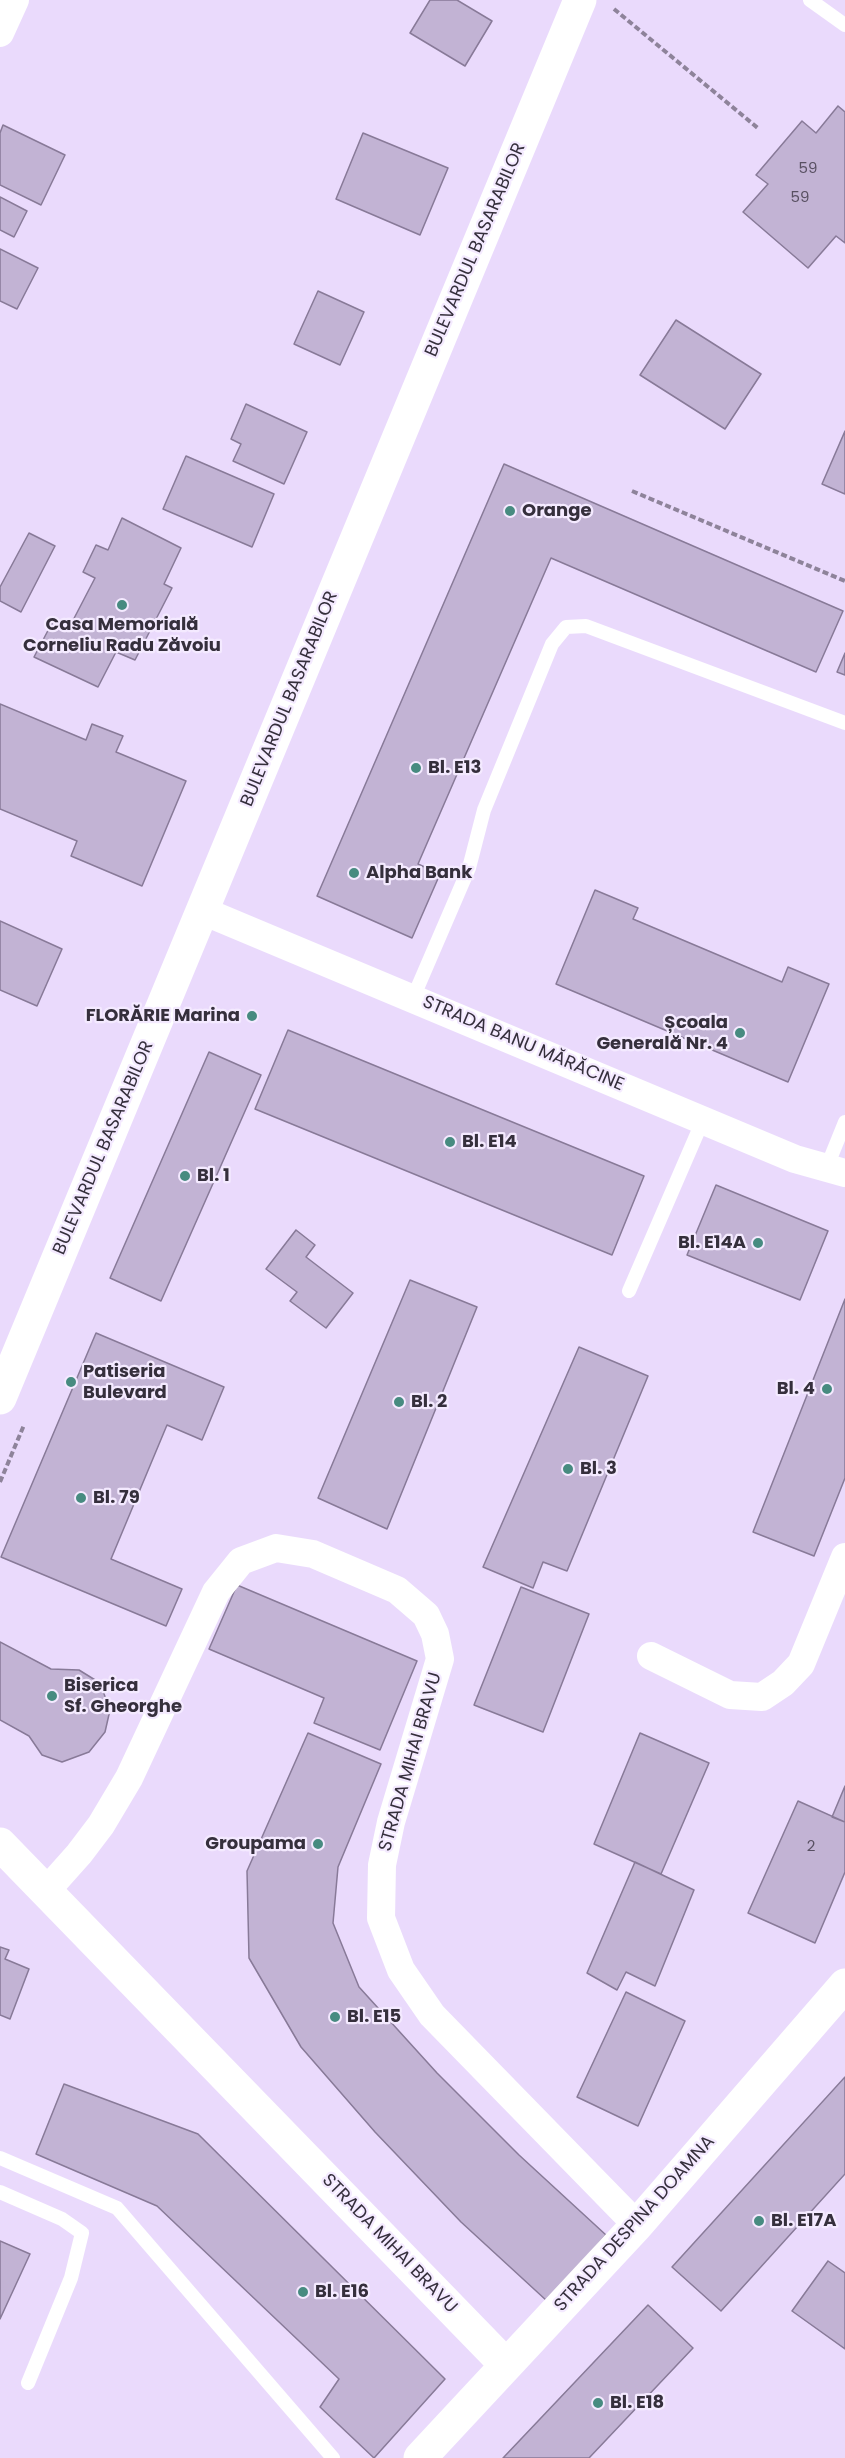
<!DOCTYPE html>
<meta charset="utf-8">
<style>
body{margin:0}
canvas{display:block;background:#eadafc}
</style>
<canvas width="845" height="2458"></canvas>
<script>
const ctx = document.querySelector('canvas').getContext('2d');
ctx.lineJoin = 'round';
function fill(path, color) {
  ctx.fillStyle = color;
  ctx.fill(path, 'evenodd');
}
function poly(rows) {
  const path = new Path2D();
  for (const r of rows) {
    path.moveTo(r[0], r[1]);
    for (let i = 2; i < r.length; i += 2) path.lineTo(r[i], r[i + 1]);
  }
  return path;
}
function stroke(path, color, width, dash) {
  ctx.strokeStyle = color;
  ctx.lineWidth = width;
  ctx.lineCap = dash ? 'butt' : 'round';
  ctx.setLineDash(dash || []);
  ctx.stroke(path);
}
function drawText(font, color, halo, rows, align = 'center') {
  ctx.font = font + ' Poppins,sans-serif';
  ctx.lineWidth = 4.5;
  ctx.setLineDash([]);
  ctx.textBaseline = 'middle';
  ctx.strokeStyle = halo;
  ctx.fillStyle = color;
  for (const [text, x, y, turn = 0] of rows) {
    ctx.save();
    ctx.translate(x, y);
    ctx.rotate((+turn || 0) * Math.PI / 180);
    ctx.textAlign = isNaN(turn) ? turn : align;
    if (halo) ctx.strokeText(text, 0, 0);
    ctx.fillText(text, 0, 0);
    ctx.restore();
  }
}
const building = poly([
 [430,0,457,0,492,21,465,66,410,33,430,0],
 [838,106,845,112,845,243,836,236,808,268,743,212,768,184,756,175,802,121,816,133,838,106],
 [3,125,65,155,41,205,0,185,0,133,3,125],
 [363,133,448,168,420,235,336,199,363,133],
 [0,197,27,211,14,237,0,230,0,197],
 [0,249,38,268,17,309,0,301,0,249],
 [318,291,364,312,340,365,294,344,318,291],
 [676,320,761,374,725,429,640,375,676,320],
 [246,404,307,432,284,484,233,461,241,444,231,439,246,404],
 [845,431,845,494,822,484,845,431],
 [186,456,274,494,252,547,163,509,186,456],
 [504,464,843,611,816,672,551,558,418,864,440,874,412,938,317,896,504,464],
 [122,518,181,548,164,584,172,588,135,660,116,652,98,687,34,657,53,621,69,628,95,578,83,572,96,545,108,550,122,518],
 [29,533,55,546,21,612,0,601,0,587,29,533],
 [845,653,845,675,837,672,845,653],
 [0,704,86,740,92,724,123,736,116,752,186,781,142,886,71,856,77,841,0,809,0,704],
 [595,890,638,908,633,919,782,982,788,967,829,984,788,1082,556,984,595,890],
 [0,921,62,949,37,1006,0,990,0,921],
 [288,1030,644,1176,612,1255,255,1109,288,1030],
 [209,1052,261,1075,161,1301,110,1278,209,1052],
 [716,1185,828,1231,800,1300,687,1255,716,1185],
 [296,1230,315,1245,306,1257,353,1293,326,1328,290,1301,297,1292,266,1269,296,1230],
 [410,1280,477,1307,387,1529,318,1498,410,1280],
 [845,1299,845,1478,814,1556,753,1532,845,1299],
 [96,1333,224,1387,202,1440,167,1425,111,1559,182,1589,166,1626,1,1557,96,1333],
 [579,1347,648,1376,567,1571,543,1562,533,1588,483,1567,579,1347],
 [237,1585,417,1661,380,1750,314,1723,324,1698,209,1649,237,1585],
 [521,1587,589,1614,543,1732,474,1705,521,1587],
 [0,1642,51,1669,79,1670,100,1683,110,1710,105,1732,89,1752,62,1762,42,1755,29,1736,0,1720,0,1642],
 [308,1733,381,1764,338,1867,333,1923,359,1987,437,2073,519,2155,606,2235,547,2301,461,2222,375,2132,301,2047,249,1958,247,1871,308,1733],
 [640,1733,709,1763,661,1874,594,1844,640,1733],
 [845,1786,845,1822,832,1817,845,1786],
 [798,1801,845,1822,845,1872,815,1943,748,1913,798,1801],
 [635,1862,694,1890,655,1986,626,1972,617,1990,587,1973,635,1862],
 [0,1947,9,1950,5,1959,29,1969,10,2019,0,2015,0,1947],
 [626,1992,685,2021,638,2126,577,2097,626,1992],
 [845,2077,845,2174,721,2311,672,2267,845,2077],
 [64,2084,198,2134,445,2379,374,2458,320,2407,339,2379,157,2206,36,2154,64,2084],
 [0,2241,30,2254,0,2319,0,2241],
 [828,2261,845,2273,845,2349,792,2311,828,2261],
 [648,2305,693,2348,589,2458,503,2458,648,2305]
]);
fill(building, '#c2b3d4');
stroke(building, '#887a98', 1.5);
stroke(poly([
 [614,9,759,129],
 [632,491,845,581],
 [0,1482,24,1425]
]), '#8e839a', 4, [6, 3]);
stroke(poly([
 [810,0,845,25],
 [413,998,469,868,484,810,552,644,566,627,586,626,845,723],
 [826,1169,845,1122],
 [629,1291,703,1120],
 [0,2158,117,2208,333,2458],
 [0,2192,62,2219,82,2233,71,2278,28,2383]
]), '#fff', 14);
stroke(poly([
 [0,33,15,0],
 [203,911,795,1159,845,1173],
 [651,1656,730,1695,762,1697,783,1683,801,1664,845,1557],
 [46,1891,79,1854,101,1825,129,1778,216,1592,241,1561,276,1548,313,1554,397,1590,426,1615,435,1634,440,1659,391,1822,382,1865,381,1918,401,1970,432,2015,637,2225]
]), '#fff', 28);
stroke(poly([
 [0,1844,506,2365],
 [420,2458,637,2225,845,1985]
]), '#fff', 33);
stroke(poly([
 [0,1398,580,0]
]), '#fff', 33);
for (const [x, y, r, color] of [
 [510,511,6,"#478b80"],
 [122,605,6,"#478b80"],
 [416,768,6,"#478b80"],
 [354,873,6,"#478b80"],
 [252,1016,6,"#478b80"],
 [740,1033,6,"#478b80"],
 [450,1142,6,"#478b80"],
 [185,1176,6,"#478b80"],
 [758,1243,6,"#478b80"],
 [71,1382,6,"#478b80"],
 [827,1389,6,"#478b80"],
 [399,1402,6,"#478b80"],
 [568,1469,6,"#478b80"],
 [81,1498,6,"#478b80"],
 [52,1696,6,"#478b80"],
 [318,1844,6,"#478b80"],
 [335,2017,6,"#478b80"],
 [759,2221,6,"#478b80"],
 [303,2292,6,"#478b80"],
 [598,2403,6,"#478b80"]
]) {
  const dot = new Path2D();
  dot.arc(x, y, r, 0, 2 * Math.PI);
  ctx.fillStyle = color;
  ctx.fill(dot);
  stroke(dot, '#f4eaff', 2);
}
drawText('15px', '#585062', null, [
 ["59",808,169],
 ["59",800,198],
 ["2",811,1847]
]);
drawText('18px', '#352f3c', '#f4eaff', [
 ["BULEVARDUL BASARABILOR",476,250,-67],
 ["BULEVARDUL BASARABILOR",290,699,-68],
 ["STRADA BANU MĂRĂCINE",523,1044,23],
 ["BULEVARDUL BASARABILOR",104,1148,-67],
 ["STRADA MIHAI BRAVU",411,1762,-74],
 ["STRADA DESPINA DOAMNA",635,2224,-48],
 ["STRADA MIHAI BRAVU",389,2244,46]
]);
drawText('bold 18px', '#352f3c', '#f4eaff', [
 ["Orange",522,511],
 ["Casa Memorială",122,625,"center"],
 ["Corneliu Radu Zăvoiu",122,646,"center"],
 ["Bl. E13",428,768],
 ["Alpha Bank",366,873],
 ["FLORĂRIE Marina",240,1016,"right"],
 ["Școala",728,1023,"right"],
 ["Generală Nr. 4",728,1044,"right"],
 ["Bl. E14",462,1142],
 ["Bl. 1",197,1176],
 ["Bl. E14A",746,1243,"right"],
 ["Patiseria",83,1372],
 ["Bulevard",83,1393],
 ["Bl. 4",815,1389,"right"],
 ["Bl. 2",411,1402],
 ["Bl. 3",580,1469],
 ["Bl. 79",93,1498],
 ["Biserica",64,1686],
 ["Sf. Gheorghe",64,1707],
 ["Groupama",306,1844,"right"],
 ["Bl. E15",347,2017],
 ["Bl. E17A",771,2221],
 ["Bl. E16",315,2292],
 ["Bl. E18",610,2403]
], 'left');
</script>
